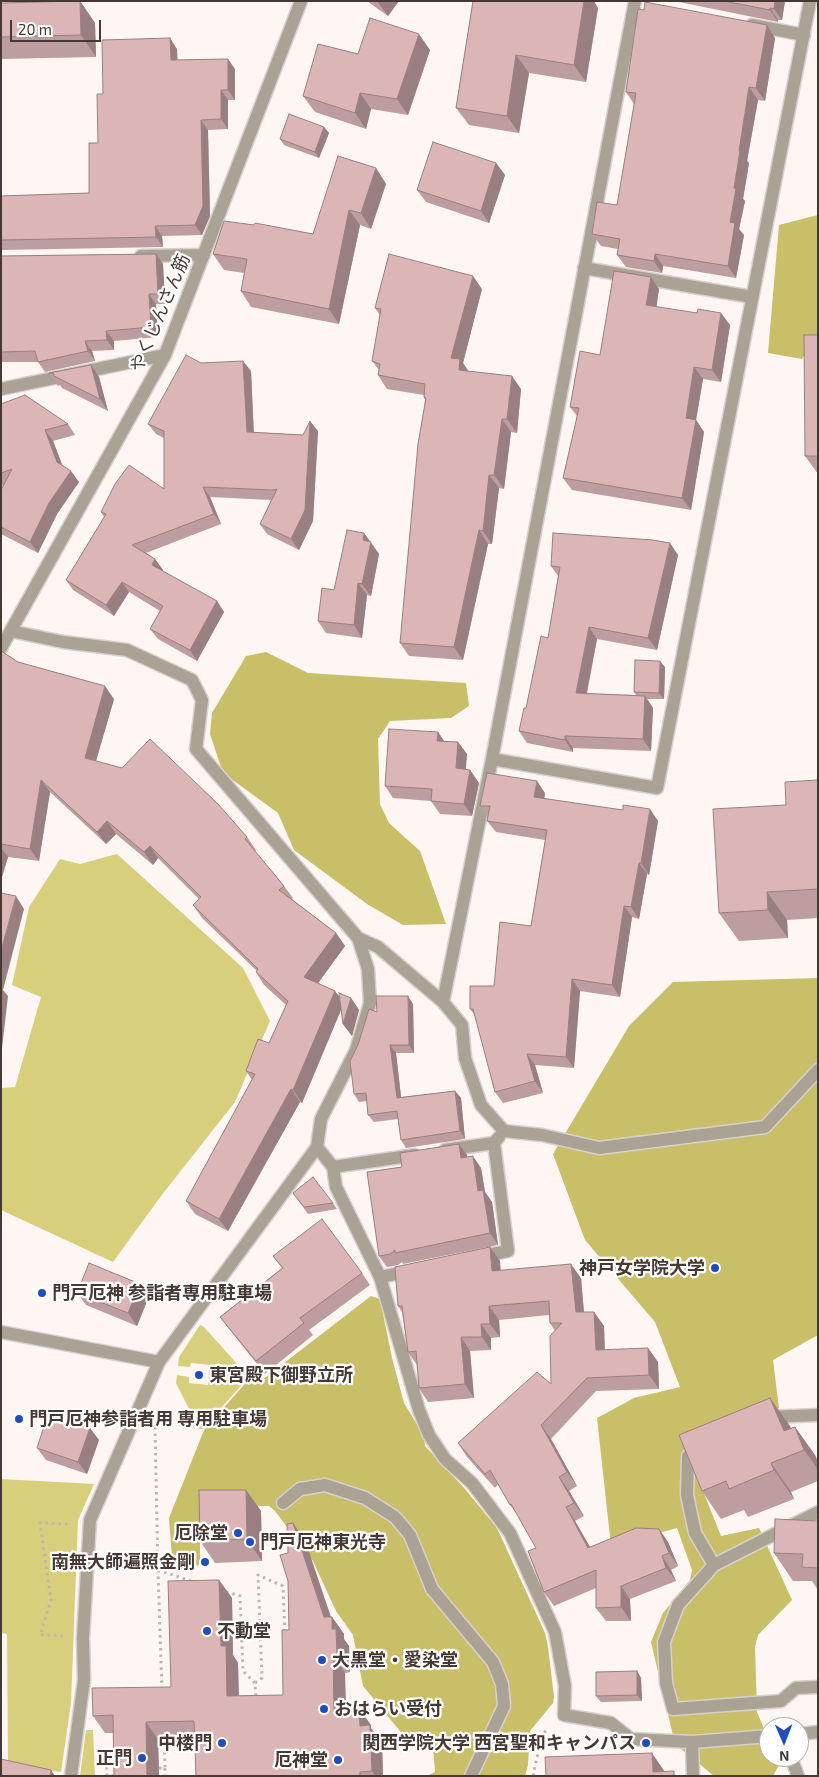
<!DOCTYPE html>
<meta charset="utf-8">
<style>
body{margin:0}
#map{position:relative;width:819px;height:1777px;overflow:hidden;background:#fdf6f3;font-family:"Exo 2",sans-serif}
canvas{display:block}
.frame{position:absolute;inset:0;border:2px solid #463933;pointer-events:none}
.north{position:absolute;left:759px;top:1717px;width:50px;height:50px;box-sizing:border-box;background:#fff;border:1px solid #b5b0ad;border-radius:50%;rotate:179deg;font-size:14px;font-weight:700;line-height:20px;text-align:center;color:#463933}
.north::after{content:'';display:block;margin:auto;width:18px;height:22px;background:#1f4ebc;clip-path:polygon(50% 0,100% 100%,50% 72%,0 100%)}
.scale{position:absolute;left:10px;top:20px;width:91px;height:22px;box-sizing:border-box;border:2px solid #463933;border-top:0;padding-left:6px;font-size:15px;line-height:18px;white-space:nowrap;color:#463933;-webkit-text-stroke:4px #fff;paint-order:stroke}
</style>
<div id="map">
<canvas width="819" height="1777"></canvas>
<div class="frame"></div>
<div class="north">N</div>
<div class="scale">20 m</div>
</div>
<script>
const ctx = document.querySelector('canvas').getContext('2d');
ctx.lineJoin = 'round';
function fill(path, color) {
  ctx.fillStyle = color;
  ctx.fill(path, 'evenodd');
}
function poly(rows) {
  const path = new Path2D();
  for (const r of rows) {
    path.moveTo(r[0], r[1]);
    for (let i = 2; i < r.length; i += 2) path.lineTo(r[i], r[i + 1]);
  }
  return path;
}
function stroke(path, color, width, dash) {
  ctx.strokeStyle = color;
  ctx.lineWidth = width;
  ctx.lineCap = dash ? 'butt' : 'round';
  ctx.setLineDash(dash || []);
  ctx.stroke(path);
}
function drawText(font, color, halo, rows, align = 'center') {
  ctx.font = font + ' "Exo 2","Noto Sans JP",sans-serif';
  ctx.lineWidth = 4.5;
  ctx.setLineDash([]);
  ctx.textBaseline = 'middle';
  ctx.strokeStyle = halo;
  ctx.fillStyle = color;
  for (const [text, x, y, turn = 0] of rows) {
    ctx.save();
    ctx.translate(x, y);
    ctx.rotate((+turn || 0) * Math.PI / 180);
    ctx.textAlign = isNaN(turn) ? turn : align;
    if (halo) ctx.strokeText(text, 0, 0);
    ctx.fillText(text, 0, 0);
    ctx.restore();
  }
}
fill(poly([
 [117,854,243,968,270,1021,235,1102,161,1196,113,1262,1,1210,1,1088,15,1087,41,997,12,985,29,907,60,859,80,864],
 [200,1325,204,1327,249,1377,202,1429,199,1429,176,1383,177,1375,189,1377,189,1383,208,1385,210,1365,191,1363,190,1367,178,1366,179,1357],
 [1,1479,94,1484,78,1520,71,1703,61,1772,8,1765,7,1634,1,1633],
 [86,1730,93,1730,95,1776,80,1776]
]), '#d8cf7d');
fill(poly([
 [818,215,818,337,802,359,768,353,779,225],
 [266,652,308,673,466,683,469,706,451,718,390,721,378,739,380,804,389,823,420,851,446,924,403,925,367,904,294,850,278,813,223,773,210,734,212,713,246,656],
 [818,978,818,1335,773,1360,779,1408,702,1445,687,1451,721,1536,759,1528,792,1600,758,1635,755,1647,757,1712,769,1741,769,1757,776,1757,779,1765,773,1776,714,1776,675,1744,651,1642,663,1613,690,1580,692,1570,677,1528,611,1546,597,1418,634,1398,680,1387,655,1322,585,1240,553,1154,629,1026,673,982],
 [371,1296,380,1299,392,1358,404,1403,424,1436,425,1446,465,1489,497,1528,545,1633,548,1647,554,1697,553,1703,530,1731,528,1765,525,1776,427,1776,435,1772,433,1747,409,1742,363,1686,353,1635,336,1611,313,1561,275,1511,269,1506,206,1506,200,1511,200,1563,197,1566,177,1560,172,1557,169,1518,204,1430,250,1378,262,1380]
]), '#c8bf68');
const minor = poly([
 [635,1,492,759,657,788,810,1],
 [752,25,804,35],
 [141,256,204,255],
 [584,268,752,297],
 [1,389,165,355],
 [11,631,63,642,127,650,192,680,202,700,196,749,358,938,368,969,370,1003,356,1050,321,1119,317,1147,159,1362,90,1520,83,1638,84,1680,71,1776],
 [1,648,165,355,301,1],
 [358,938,378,947,443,1002,462,1025,465,1058,481,1105,504,1131,542,1135,599,1148,765,1127,818,1070],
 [443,1002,492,759],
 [317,1147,333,1167,336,1187,380,1277,419,1410,429,1435,445,1459,472,1483,510,1533,555,1632,565,1686,564,1715,611,1723,631,1739,692,1742,769,1736],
 [445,1150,494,1143,499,1137],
 [333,1167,415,1155],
 [477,1257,508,1251,494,1143],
 [380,1277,411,1271],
 [1,1332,159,1362],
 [768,1417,818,1415],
 [699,1445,688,1456,687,1495,695,1533,714,1565],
 [283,1503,300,1489,325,1485,365,1498,395,1517,410,1535,432,1589,493,1662,502,1684,504,1706,471,1776],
 [818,1512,714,1565,678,1605,664,1642,666,1683,673,1709,781,1701,796,1688,818,1687],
 [799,1734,818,1732],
 [692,1742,693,1776],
 [791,1757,798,1776]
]);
stroke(minor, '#d8d0cd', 15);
stroke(poly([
 [155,1427,158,1570,162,1691],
 [158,1570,194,1582],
 [226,1592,240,1596,243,1671,255,1683,256,1698],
 [63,1636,40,1635,51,1600,40,1523,69,1524],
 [255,1683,262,1678,258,1575,283,1586,285,1634],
 [159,1768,165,1768,164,1737],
 [165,1768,165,1776],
 [107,1776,106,1753,116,1753],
 [533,1776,542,1734,547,1730]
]), '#bfb6b2', 3, [2.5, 4]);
stroke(minor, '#aba296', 12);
fill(poly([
 [80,1,95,23,96,57,1,59,1,3],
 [367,1,399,1,388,16],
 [473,1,598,8,586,82,529,73,519,133,469,125,456,108],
 [674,1,785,1,782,20,778,20,778,22],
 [767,25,775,38,765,101,758,100,747,161,749,163,743,199,745,201,739,229,744,235,736,278,663,266,662,273,626,267,617,255,618,249,601,246,592,234,617,205,634,104,626,92],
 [177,49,177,60,235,69,235,100,228,100,228,129,208,130,210,216,202,235,162,236,163,247,1,250,1,196,89,193,98,143,103,94],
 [430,50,408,115,371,109,366,129,315,112,303,96,358,54],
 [324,127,329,133,319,158,284,145,280,139],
 [496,163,505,175,489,223,426,202,417,190],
 [376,168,386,184,371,229,360,225,339,324,251,307,241,291,244,273,224,270,213,254,313,234],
 [156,254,163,264,165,304,156,304,158,337,114,341,114,350,92,351,95,361,45,372,38,362,1,362,1,256],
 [482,289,463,363,468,371,521,389,517,433,511,432,504,489,499,488,492,544,488,544,463,660,409,656,400,643,425,400,424,397,424,395,387,389,378,375,379,370,372,361,380,315,375,308],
 [659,289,656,307,730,325,721,382,703,379,696,420,704,432,691,510,572,490,563,478,577,416,570,407,600,355],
 [818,335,818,474,805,456],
 [201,363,251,371,254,432,303,435,318,431,313,521,299,550,267,534,260,524,271,500,210,497,221,524,146,553,155,559,163,570,162,571,217,601,224,612,197,661,158,639,150,629,160,611,129,592,114,616,73,590,66,580,104,517,101,512,164,489,164,438,156,434,148,424],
 [91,365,99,377,108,411,62,388,60,385,58,386,49,373],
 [1,404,68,424,75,435,53,441,62,465,79,482,57,514,38,553,1,534,1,490,3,485,1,486],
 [364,533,379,554,371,596,367,595,362,638,326,633,318,621],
 [678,555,657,650,597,639,587,694,636,695,634,692,665,667,664,699,647,699,653,708,651,751,573,748,573,752,527,743,519,731,548,638,558,576,551,566],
 [1,651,18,662,114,699,96,761,247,837,256,850,255,851,284,886,293,898,292,899,336,933,345,946,318,983,335,991,340,998,351,998,359,1010,352,1036,343,1024,341,1009,302,1103,300,1102,228,1231,195,1214,186,1201,252,1080,246,1071,269,1043,286,1005,264,985,256,972,257,971,202,918,193,905,199,899,158,858,153,865,116,834,106,844,50,792,39,861,8,857,1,880],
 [438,732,444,741,458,742,467,754,465,770,470,770,479,783,472,816,440,814,431,801,393,798,385,786],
 [818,780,818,918,787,920,788,938,739,941,719,913,786,805],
 [545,793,544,798,658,821,649,875,647,874,639,919,632,917,620,997,580,991,574,1068,535,1065,543,1093,503,1103,495,1092,476,1017,470,1009,494,986,531,926,545,840,496,832,487,821,488,816,480,806],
 [413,1004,414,1053,396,1053,401,1097,455,1091,461,1098,465,1139,406,1148,401,1140,398,1119,374,1122,368,1115,367,1101,359,1102,354,1094,377,1012],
 [459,1144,467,1155,467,1157,481,1168,485,1192,492,1202,498,1245,403,1264,402,1262,398,1265,387,1267,379,1256,402,1167],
 [293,1193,333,1203,337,1209,308,1214],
 [273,1256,362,1273,370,1285,309,1330,313,1335,265,1374,229,1329,220,1317,282,1268],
 [500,1261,500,1270,581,1278,584,1312,594,1312,604,1326,605,1350,648,1348,658,1362,659,1389,596,1391,551,1439,577,1486,569,1491,584,1516,575,1521,590,1547,659,1529,668,1542,678,1566,671,1570,676,1581,630,1599,631,1621,606,1621,596,1608,596,1588,554,1606,544,1592,536,1548,520,1518,510,1505,498,1484,495,1488,467,1457,458,1443,551,1384,555,1331,550,1323,549,1315,499,1320,500,1337,491,1338,491,1350,470,1351,474,1398,428,1402,419,1388,417,1365,408,1352,402,1312,398,1306],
 [77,1293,149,1296,137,1326,86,1305],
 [87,1425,99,1440,87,1474,46,1460,37,1448],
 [790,1426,791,1428,795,1427,815,1455,818,1462,818,1481,791,1492,794,1499,748,1517,744,1510,721,1519,702,1491],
 [246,1490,261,1511,262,1561,215,1563,200,1541],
 [818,1521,818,1590,812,1581,793,1581,774,1553],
 [293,1523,305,1540,330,1617,332,1617,344,1634,344,1639,349,1646,350,1672,345,1673,346,1708,371,1725,371,1728,382,1743,383,1776,196,1776,195,1739,158,1739,159,1776,104,1776,114,1775,113,1733,105,1733,93,1716,171,1687,219,1580,232,1598,233,1655,238,1663,239,1696,283,1695,289,1630,288,1553],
 [637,1671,641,1678,642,1701,601,1702,596,1696]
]), '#bd9d9d');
fill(poly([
 [80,1,95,23,96,57,81,35],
 [377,1,399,1,388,16],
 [584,1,594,1,598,8,586,82,574,65],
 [775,1,785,1,782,20,774,9],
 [770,8,778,20,778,22,770,10],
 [767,25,775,38,765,101,756,88],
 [419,34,430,50,408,115,397,99],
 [170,38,177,49,178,70,171,60],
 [516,55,529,73,519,133,507,116],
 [228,59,235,69,235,100,228,90],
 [749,87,758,100,747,161,749,163,743,199,745,201,739,229,744,235,736,278,728,266,730,222,739,151],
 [221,90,228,100,228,129,221,119],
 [360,93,371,109,366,129,355,113],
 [201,120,208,130,210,216,202,235,195,225],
 [324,127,329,133,319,158,315,152],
 [496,163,505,175,489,223,481,211],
 [376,168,386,184,371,229,361,213],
 [349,210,360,225,339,324,329,309],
 [155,226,162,236,163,247,156,237],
 [156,254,163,264,165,304,158,294],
 [655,254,663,266,662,273,654,261],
 [473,276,482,289,463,363,469,372,468,383,451,358],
 [651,277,659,289,655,317,646,305],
 [149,294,156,304,158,337,151,327],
 [721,313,730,325,721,382,712,370],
 [106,331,114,341,114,350,107,340],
 [85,341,92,351,95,361,88,351],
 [243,361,251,371,254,442,247,432],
 [91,365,99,377,108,411,100,399],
 [694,367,703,379,696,420,704,432,691,510,682,498,686,418],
 [512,376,521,389,517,433,507,419],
 [502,419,511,432,504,489,494,475],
 [310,421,318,431,313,521,299,550,291,539],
 [45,430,53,441,65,472,57,462],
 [71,471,79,482,57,514,38,553,30,542,49,503],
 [489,475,499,488,492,544,483,531],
 [203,487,210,497,221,524,214,514],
 [479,530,488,544,463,660,454,647],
 [364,533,379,554,371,596,362,584],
 [670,543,678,555,657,650,648,638],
 [155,559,163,570,159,576,152,565],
 [122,582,129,592,114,616,106,605],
 [358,583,367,595,362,638,354,625],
 [217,601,224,612,197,661,190,650],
 [589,627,597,639,584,705,576,693],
 [660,661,665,667,664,699,659,693],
 [105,686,114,699,93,771,85,758],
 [645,696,653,708,651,751,643,739],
 [438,732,446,744,437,741],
 [565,736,573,748,573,752,565,740],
 [458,742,467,754,465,780,456,768],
 [470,770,479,783,472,816,464,804],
 [41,780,50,792,39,861,30,849],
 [537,781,545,793,543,808,534,797],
 [650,809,658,821,649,875,641,863],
 [107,821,116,834,106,844,97,832],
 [150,846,158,858,153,865,144,852],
 [1,848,8,857,1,880],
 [639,863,647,874,639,919,631,907],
 [767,892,787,920,788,938,768,910],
 [16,896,24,909,3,990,8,996,1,1057,1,951],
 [624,906,632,917,620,997,612,985],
 [336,933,345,946,313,990,304,977],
 [572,979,580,991,574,1068,566,1057],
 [335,991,344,1003,302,1103,293,1090],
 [408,996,413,1004,414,1053,409,1045],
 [351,998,359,1010,352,1036,343,1024],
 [390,1045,396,1053,402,1105,397,1098],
 [527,1054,535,1065,543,1093,535,1081],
 [291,1089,300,1102,228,1231,219,1219],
 [455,1091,461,1098,465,1139,460,1131],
 [459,1144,467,1155,469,1169,461,1158],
 [473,1156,481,1168,485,1192,492,1202,498,1245,490,1233,478,1191],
 [490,1247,500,1261,502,1285,492,1271],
 [571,1264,581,1278,585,1326,576,1312],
 [140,1284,149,1296,137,1326,128,1313],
 [489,1306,499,1320,500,1337,490,1324],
 [594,1312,604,1326,605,1364,596,1350],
 [481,1324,491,1338,491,1350,482,1337],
 [461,1337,470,1351,474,1398,465,1384],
 [648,1348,658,1362,659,1389,649,1375],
 [770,1398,790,1426,800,1452,784,1431],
 [87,1425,90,1429,90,1428,99,1440,87,1474,78,1462],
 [541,1425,551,1439,577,1486,567,1472],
 [795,1427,815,1455,818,1462,818,1469,804,1450],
 [771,1463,791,1492,794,1499,774,1470],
 [559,1477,569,1491,584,1516,574,1503],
 [246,1490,261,1511,262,1561,247,1539],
 [566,1507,575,1521,598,1561,588,1548],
 [293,1523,305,1540,332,1620,332,1617,344,1634,344,1639,349,1646,350,1672,337,1655],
 [659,1529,668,1542,678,1566,669,1553],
 [662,1556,671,1570,676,1581,666,1568],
 [219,1580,232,1598,233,1655,238,1663,239,1713,227,1696,221,1646],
 [621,1586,630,1599,631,1621,621,1607],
 [333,1655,345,1673,346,1726,334,1709],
 [637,1671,641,1678,642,1701,637,1695],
 [359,1708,371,1725,371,1728,382,1743,383,1776,375,1776,372,1771,360,1726],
 [146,1722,158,1739,159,1776,147,1776],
 [652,1753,667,1775,653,1772],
 [51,1770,55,1776,50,1776]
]), '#9a7f80');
const building = poly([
 [80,1,81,35,1,37,1,3,80,1],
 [473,1,584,1,574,65,516,55,507,116,456,108,473,1],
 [724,1,775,1,774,9,770,8,770,10,724,1],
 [645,2,767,25,756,88,749,87,739,151,740,151,734,188,736,189,730,222,735,223,728,266,655,254,654,261,617,255,620,239,592,234,597,202,617,205,636,93,626,92,638,9,644,10,645,2],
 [370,18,419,34,397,99,360,93,355,113,303,96,318,44,358,54,370,18],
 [170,38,171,60,228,59,228,90,221,90,221,119,201,120,203,206,195,225,155,226,156,237,1,240,1,196,89,193,89,143,98,143,97,94,103,94,102,40,170,38],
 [289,114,324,127,315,152,280,139,289,114],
 [433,142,496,163,481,211,417,190,433,142],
 [338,156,376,168,361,213,349,210,329,309,241,291,247,259,213,254,224,221,254,225,255,223,313,234,338,156],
 [156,254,158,294,149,294,151,327,106,331,107,340,85,341,88,351,38,362,35,351,1,352,1,256,156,254],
 [389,254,473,276,451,358,460,359,459,370,512,376,507,419,502,419,494,475,489,475,483,531,479,530,454,647,400,643,418,444,426,398,424,397,425,384,378,375,380,364,372,361,381,309,375,308,389,254],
 [614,271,651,277,646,305,697,313,698,309,721,313,712,370,694,367,686,418,696,420,682,498,563,478,579,408,570,407,580,351,600,355,614,271],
 [804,335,818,335,818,456,805,456,804,335],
 [186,355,201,363,243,361,247,432,303,435,310,421,305,510,291,539,260,524,277,489,273,490,203,487,214,514,132,545,155,559,152,565,217,601,190,650,150,629,163,606,122,582,106,605,66,580,106,514,101,512,115,484,129,465,164,489,164,431,148,424,186,355],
 [91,365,100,399,54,376,53,373,49,373,91,365],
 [25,395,68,424,45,430,57,462,71,471,49,503,30,542,1,527,1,490,12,469,1,473,1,404,25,395],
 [347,530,364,533,363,540,371,542,362,584,358,583,354,625,318,621,322,588,334,590,347,530],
 [553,533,653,540,670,543,648,638,589,627,576,693,645,696,643,739,565,736,565,740,519,731,524,708,526,708,541,636,548,638,560,567,551,566,553,533],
 [1,651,18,662,105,686,85,758,122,768,150,739,218,804,247,837,245,839,284,886,279,890,336,933,304,977,335,991,293,1090,291,1089,219,1219,186,1201,255,1074,246,1071,258,1039,269,1043,288,1001,256,972,258,969,193,905,201,897,150,846,144,852,107,821,97,832,41,780,30,849,1,844,1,651],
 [635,660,660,661,659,693,634,692,635,660],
 [389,729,438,732,437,741,458,742,456,768,470,770,464,804,431,801,432,789,385,786,389,729],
 [487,773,537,781,534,797,623,810,623,805,650,809,641,863,639,863,631,907,624,906,612,985,572,979,566,1057,527,1054,535,1081,495,1092,473,1009,470,1009,470,986,494,986,500,922,531,926,547,830,487,821,490,806,480,806,487,773],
 [818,780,818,889,767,892,768,910,719,913,713,809,786,805,785,782,818,780],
 [1,893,16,896,1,951,1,893],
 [339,993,351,998,343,1024,339,993],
 [376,996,408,996,409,1045,390,1045,397,1098,455,1091,460,1131,401,1140,397,1111,368,1115,366,1093,354,1094,350,1061,358,1045,369,1009,377,1012,376,996],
 [459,1144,461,1158,473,1156,478,1191,483,1190,490,1233,395,1253,395,1250,390,1254,379,1256,367,1172,402,1167,400,1153,459,1144],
 [313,1177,333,1203,304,1207,293,1193,313,1177],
 [322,1219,362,1273,300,1318,304,1323,256,1361,220,1317,283,1268,273,1256,322,1219],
 [490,1247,492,1271,571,1264,576,1312,594,1312,596,1350,648,1348,649,1375,587,1378,541,1425,567,1472,559,1477,574,1503,566,1507,588,1548,636,1528,659,1529,669,1553,662,1556,666,1568,621,1586,621,1607,596,1608,596,1570,544,1592,528,1551,536,1548,511,1504,510,1505,490,1470,485,1474,458,1443,537,1372,551,1384,550,1336,562,1323,550,1323,549,1301,489,1306,490,1324,481,1324,482,1337,461,1337,465,1384,419,1388,416,1351,408,1352,402,1306,398,1306,395,1267,490,1247],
 [89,1263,140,1284,128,1313,77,1293,89,1263],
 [770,1398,784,1431,795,1427,804,1450,771,1463,774,1470,729,1489,726,1481,702,1491,679,1435,770,1398],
 [49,1411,87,1425,87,1426,90,1428,78,1462,37,1448,49,1411],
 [199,1490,246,1490,247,1539,200,1541,199,1490],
 [775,1519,818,1521,818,1568,802,1567,803,1554,774,1553,775,1519],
 [293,1523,324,1617,332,1617,332,1629,336,1629,337,1655,333,1655,334,1709,359,1708,360,1726,370,1725,372,1771,360,1772,360,1776,196,1776,194,1721,146,1722,147,1776,104,1776,114,1775,113,1715,93,1716,92,1688,171,1687,168,1581,219,1580,221,1646,226,1646,227,1696,283,1695,282,1630,289,1630,288,1581,280,1555,288,1553,287,1524,293,1523],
 [637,1671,637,1695,596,1696,596,1672,637,1671],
 [652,1753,653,1772,674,1771,674,1776,546,1776,545,1757,652,1753],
 [1,1759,51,1770,50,1776,1,1776,1,1759]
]);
fill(building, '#dcb6b7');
stroke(building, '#9a7f80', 1);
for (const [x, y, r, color] of [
 [715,1268,5,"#1f4ebc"],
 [42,1293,5,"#1f4ebc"],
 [199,1375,5,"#1f4ebc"],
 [19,1419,5,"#1f4ebc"],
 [238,1533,5,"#1f4ebc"],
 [250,1542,5,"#1f4ebc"],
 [205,1562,5,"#1f4ebc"],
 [207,1631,5,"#1f4ebc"],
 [322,1660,5,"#1f4ebc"],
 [324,1709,5,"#1f4ebc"],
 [222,1743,5,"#1f4ebc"],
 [646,1743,5,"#1f4ebc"],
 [142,1758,5,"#1f4ebc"],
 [338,1760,5,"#1f4ebc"]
]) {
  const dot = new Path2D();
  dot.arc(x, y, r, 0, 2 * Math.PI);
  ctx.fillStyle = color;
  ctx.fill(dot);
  stroke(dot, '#fff', 2);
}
drawText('18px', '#463933', '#fff', [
 ["やくじんさん筋",160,313,-67]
]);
drawText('bold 18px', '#463933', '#fff', [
 ["神戸女学院大学",705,1268],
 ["門戸厄神 参詣者専用駐車場",52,1293,"left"],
 ["東宮殿下御野立所",209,1375,"left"],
 ["門戸厄神参詣者用 専用駐車場",29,1419,"left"],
 ["厄除堂",228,1533],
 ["門戸厄神東光寺",260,1542,"left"],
 ["南無大師遍照金剛",195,1562],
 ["不動堂",217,1631,"left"],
 ["大黒堂・愛染堂",332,1660,"left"],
 ["おはらい受付",334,1709,"left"],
 ["中楼門",212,1743],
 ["関西学院大学 西宮聖和キャンパス",636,1743],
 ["正門",132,1758],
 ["厄神堂",328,1760]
], 'right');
</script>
